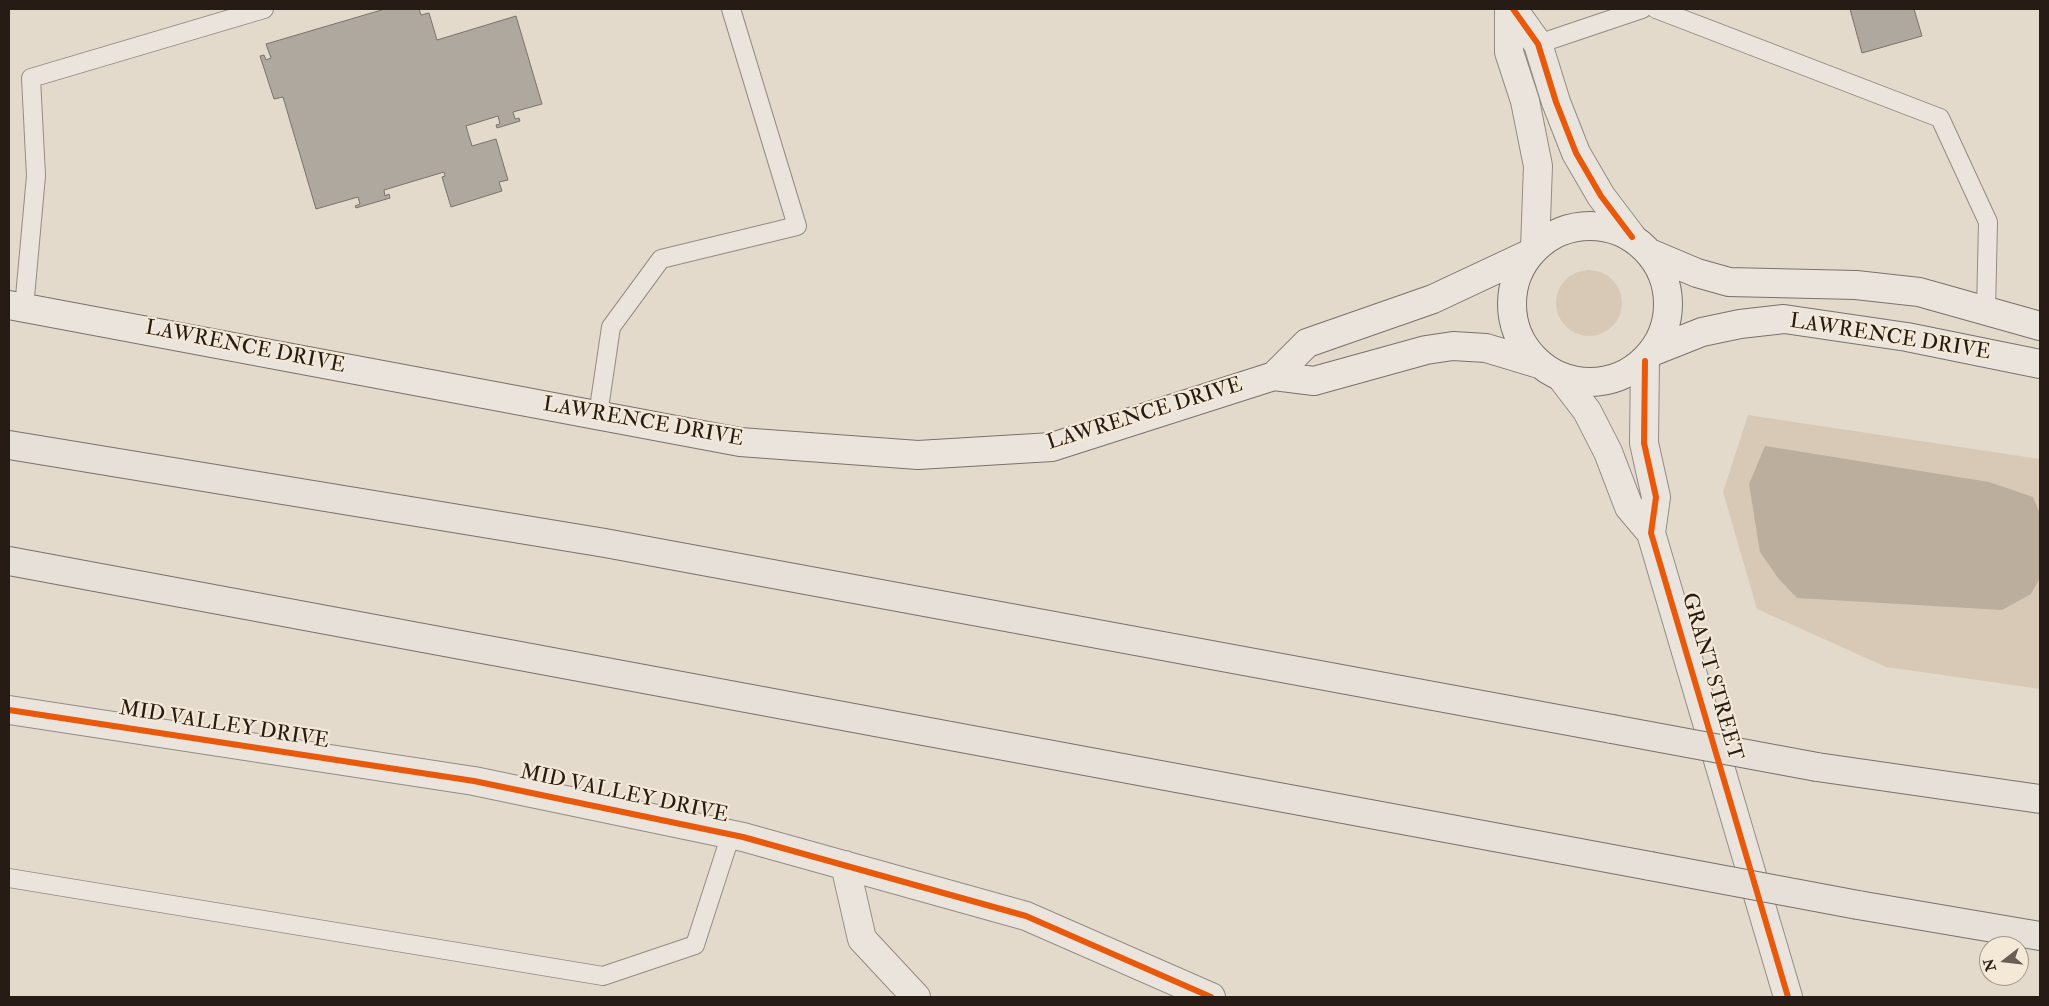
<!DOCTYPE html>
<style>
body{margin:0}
#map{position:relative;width:2049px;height:1006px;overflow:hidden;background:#e4dacc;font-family:"IM FELL Double Pica",serif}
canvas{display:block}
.frame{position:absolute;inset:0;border:10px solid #271c15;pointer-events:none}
.north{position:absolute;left:1979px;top:936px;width:50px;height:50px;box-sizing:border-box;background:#f4e8d7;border:1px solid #a29689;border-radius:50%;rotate:254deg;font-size:14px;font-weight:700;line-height:20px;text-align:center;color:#271c15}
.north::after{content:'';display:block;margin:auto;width:18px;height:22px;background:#695e55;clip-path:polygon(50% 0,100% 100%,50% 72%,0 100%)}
</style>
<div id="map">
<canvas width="2049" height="1006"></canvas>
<div class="frame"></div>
<div class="north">N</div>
</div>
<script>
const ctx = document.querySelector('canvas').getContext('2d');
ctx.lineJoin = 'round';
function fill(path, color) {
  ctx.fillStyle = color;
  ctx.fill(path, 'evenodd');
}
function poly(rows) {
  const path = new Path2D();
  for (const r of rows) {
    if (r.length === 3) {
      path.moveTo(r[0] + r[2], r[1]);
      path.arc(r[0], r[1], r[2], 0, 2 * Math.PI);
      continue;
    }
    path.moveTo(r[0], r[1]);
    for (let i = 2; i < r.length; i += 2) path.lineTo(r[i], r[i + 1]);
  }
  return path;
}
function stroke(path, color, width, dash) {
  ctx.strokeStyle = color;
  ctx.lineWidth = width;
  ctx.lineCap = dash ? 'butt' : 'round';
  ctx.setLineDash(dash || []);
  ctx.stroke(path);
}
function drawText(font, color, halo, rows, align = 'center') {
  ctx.font = font + ' "IM FELL Double Pica",serif';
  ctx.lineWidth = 4.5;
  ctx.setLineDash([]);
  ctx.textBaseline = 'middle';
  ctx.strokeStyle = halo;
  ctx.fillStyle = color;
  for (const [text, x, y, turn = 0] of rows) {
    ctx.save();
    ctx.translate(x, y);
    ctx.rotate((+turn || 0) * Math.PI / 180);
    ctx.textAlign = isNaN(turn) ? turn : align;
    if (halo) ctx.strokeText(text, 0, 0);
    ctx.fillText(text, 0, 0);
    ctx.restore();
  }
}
fill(poly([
 [1589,303,33],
 [1748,415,2040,459,2040,689,1886,667,1757,609,1723,492]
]), '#d7c9b6');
fill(poly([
 [1765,446,1989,482,2033,497,2040,514,2040,578,2031,594,2002,610,1797,598,1778,578,1760,552,1749,484]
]), '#bbae9c');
const building = poly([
 [385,9,419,9,421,15,429,13,437,40,516,16,542,104,513,112,515,119,519,118,520,121,497,128,496,125,500,124,498,116,466,126,472,146,496,139,508,180,499,182,502,191,451,207,442,177,445,176,444,172,384,190,385,196,389,194,390,198,356,208,355,206,360,204,358,197,316,209,283,97,274,99,260,56,264,55,266,60,271,58,266,44,385,9],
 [1850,9,1914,9,1922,36,1862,53,1850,9]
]);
fill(building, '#afa89e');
stroke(building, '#79726b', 1);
const service = poly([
 [1656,9,1940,118,1988,222,1986,311],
 [1538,44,1642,9],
 [24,308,36,176,31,78,264,9],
 [598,415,611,327,661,259,797,226,731,9],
 [9,878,603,976,695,945,731,834]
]);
const minor = poly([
 [9,710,474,781,743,837,1026,916,1211,997],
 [845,865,862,939,916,997]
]);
const tertiary = poly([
 [1509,9,1509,52,1525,101,1538,166,1535,248],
 [1513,9,1538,44,1556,102,1576,153,1601,196,1632,237],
 [1645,361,1644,443,1656,497,1651,533,1788,997],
 [1561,377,1587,411,1608,452,1629,507,1651,533]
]);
const secondary = poly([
 [1590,304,78],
 [1652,254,1697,273,1729,282,1856,285,1919,292,2040,326],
 [9,305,740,442,918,455,1052,447,1274,376,1314,381,1426,350,1453,346,1486,348,1539,364],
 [1654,351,1702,332,1740,324,1784,319,1907,337,2040,364],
 [1274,376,1307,343,1433,299,1529,254]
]);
const motorway = poly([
 [9,445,605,543,1612,729],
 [9,561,1650,866],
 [1817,767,2040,799],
 [1858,905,2040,936]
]);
stroke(service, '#938c83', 20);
stroke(minor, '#938c83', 30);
stroke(tertiary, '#938c83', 30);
stroke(secondary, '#79726b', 30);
stroke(motorway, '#79726b', 30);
stroke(service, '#eae4dd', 18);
stroke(minor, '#eae4dd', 28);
stroke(tertiary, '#eae4dd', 28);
stroke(secondary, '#eae4dd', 28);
stroke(motorway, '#e6e0d8', 28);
const motorwayBridge = poly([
 [1612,729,1817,767],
 [1650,866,1858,905]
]);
stroke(motorwayBridge, '#79726b', 30, []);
stroke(motorwayBridge, '#e6e0d8', 28);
stroke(poly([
 [1513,9,1538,44,1556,102,1576,153,1601,196,1632,237],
 [1645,361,1644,443,1656,497,1651,533,1788,997],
 [9,710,474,781,743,837,1026,916,1211,997]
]), '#e8590c', 6);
drawText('21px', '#271c15', '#f4e8d7', [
 ["LAWRENCE DRIVE",1890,338,9],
 ["LAWRENCE DRIVE",245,348,11],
 ["LAWRENCE DRIVE",1145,415,-17],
 ["LAWRENCE DRIVE",643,423,10],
 ["GRANT STREET",1711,677,74],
 ["MID VALLEY DRIVE",224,726,9],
 ["MID VALLEY DRIVE",624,795,12]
]);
</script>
